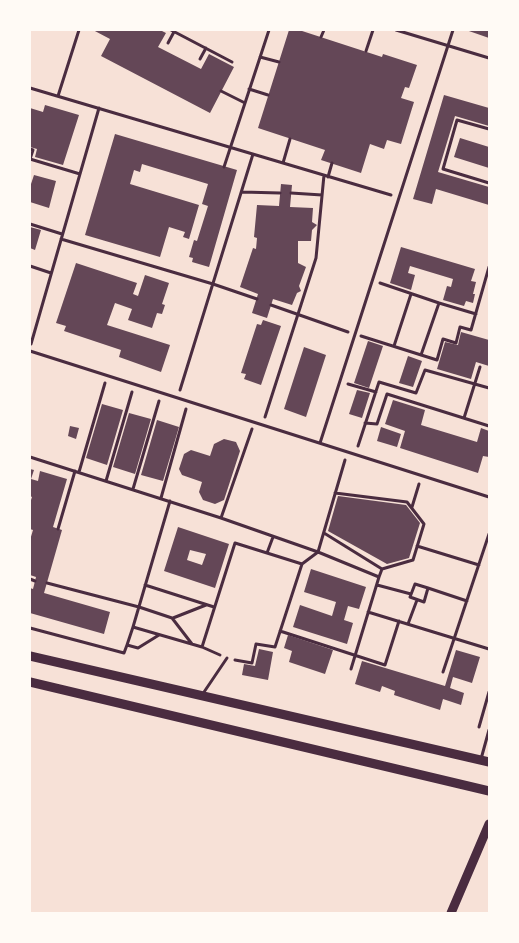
<!DOCTYPE html>
<style>
body{margin:0}
#map{position:relative;width:519px;height:943px;overflow:hidden;background:#f7e1d7;font-family:Overpass,sans-serif}
canvas{display:block}
.frame{position:absolute;inset:0;border:31px solid #fffaf5;pointer-events:none}
</style>
<div id="map">
<canvas width="519" height="943"></canvas>
<div class="frame"></div>
</div>
<script>
const ctx = document.querySelector('canvas').getContext('2d');
ctx.lineJoin = 'round';
function fill(path, color) {
  ctx.fillStyle = color;
  ctx.fill(path, 'evenodd');
}
function poly(rows) {
  const path = new Path2D();
  for (const r of rows) {
    path.moveTo(r[0], r[1]);
    for (let i = 2; i < r.length; i += 2) path.lineTo(r[i], r[i + 1]);
  }
  return path;
}
function stroke(path, color, width, dash) {
  ctx.strokeStyle = color;
  ctx.lineWidth = width;
  ctx.lineCap = dash ? 'butt' : 'round';
  ctx.setLineDash(dash || []);
  ctx.stroke(path);
}
fill(poly([
 [93,30,160,30,166,33,158,47,201,69,209,54,234,67,210,113,101,56,110,39],
 [289,30,299,30,382,57,383,54,417,65,409,88,405,87,401,98,414,102,401,144,387,140,384,149,370,144,361,173,321,160,325,150,258,128],
 [466,30,489,30,489,38],
 [444,95,489,108,489,126,455,116,438,172,489,187,489,205,436,189,432,204,413,199],
 [45,105,79,115,63,165,35,157,37,149,30,147,30,108,43,112],
 [115,134,237,170,209,267,192,262,193,258,189,257,194,240,197,241,208,206,202,204,208,184,142,164,140,172,134,170,130,184,199,205,189,239,183,237,185,232,169,227,160,257,85,235],
 [460,138,489,147,489,168,454,157],
 [34,175,56,181,49,208,30,202,30,187],
 [281,184,292,185,290,207,313,208,312,222,317,225,312,230,311,241,298,241,298,263,306,267,299,286,301,291,297,293,292,305,273,299,267,318,252,313,258,294,240,287,253,248,256,249,257,238,254,237,257,205,279,206],
 [30,227,41,230,35,250,30,248],
 [401,247,475,269,471,281,476,282,473,294,475,294,473,303,466,301,464,306,443,300,447,286,451,287,453,279,410,266,408,273,415,275,411,290,390,283],
 [76,263,137,283,133,294,138,296,145,275,169,283,162,304,165,305,162,314,157,313,152,328,128,320,132,309,115,303,107,325,170,345,161,372,119,357,121,350,64,331,66,326,56,323],
 [263,320,281,326,261,385,244,379,246,374,241,373,257,324,261,325],
 [461,332,489,340,489,366,476,362,471,379,437,369,445,342,458,345],
 [368,341,383,346,369,388,354,383],
 [304,347,326,355,306,417,284,409],
 [408,356,422,361,413,387,399,383],
 [357,390,370,393,362,418,349,414],
 [393,400,425,410,421,425,477,442,481,428,489,431,489,457,483,456,478,473,400,448,405,431,385,424],
 [102,404,123,410,107,465,86,458],
 [129,413,151,419,135,474,113,467],
 [157,420,179,427,163,481,141,475],
 [70,426,79,428,76,439,68,436],
 [381,427,401,434,397,447,377,441],
 [224,439,236,442,240,451,224,500,215,504,203,500,199,492,202,482,182,475,179,469,184,454,191,450,210,456,214,444],
 [30,469,34,470,31,479,38,481,40,471,67,479,53,527,62,530,44,593,110,612,104,634,30,613,30,588,33,589,36,577,30,575,30,540,33,530,30,529,30,503,32,497,30,496],
 [338,496,406,505,420,523,409,558,387,564,328,531],
 [178,527,229,544,215,588,164,571],
 [190,550,206,554,202,565,187,560],
 [311,569,366,587,359,609,348,606,344,620,353,623,347,644,293,627,300,605,332,616,336,602,304,592],
 [288,635,333,650,325,674,289,662,292,651,284,648],
 [259,649,273,652,268,680,242,675,244,664,255,666],
 [456,650,480,657,472,683,453,677,450,688,464,693,461,705,443,699,440,710,394,695,395,691,382,686,380,692,355,684,362,661,445,686]
]), '#644757');
stroke(poly([
 [171,30,232,62],
 [321,37,324,30],
 [168,43,175,30],
 [366,51,373,30],
 [260,57,279,62],
 [200,59,206,48],
 [30,88,391,195],
 [249,89,268,95],
 [221,91,245,103],
 [58,96,79,30],
 [489,129,457,120,443,169,489,183],
 [30,149,33,150,30,159,80,174],
 [283,163,290,139],
 [224,167,269,30],
 [328,177,332,163],
 [242,192,280,193],
 [291,193,322,195],
 [30,224,62,234],
 [61,239,213,284,257,299],
 [30,266,51,273],
 [380,283,439,303,421,355],
 [439,303,476,314],
 [271,305,348,332],
 [361,336,437,360,443,339,456,343,460,327,471,330,489,267],
 [31,344,99,108],
 [394,346,411,294],
 [348,384,376,392],
 [180,390,253,154],
 [265,417,316,258,324,175],
 [464,418,480,367],
 [365,423,377,424,387,394,489,426],
 [358,446,379,382,416,393,425,370,489,388],
 [30,457,221,518,318,552,379,577,351,669],
 [79,472,105,383],
 [106,481,132,392],
 [133,489,159,401],
 [335,493,407,502,424,524,413,560,382,569,379,577],
 [161,498,186,409],
 [170,501,133,627,202,647],
 [412,507,419,484],
 [221,518,252,429],
 [58,529,75,471],
 [324,533,382,569],
 [417,546,479,565],
 [267,553,302,564],
 [30,579,35,581],
 [47,583,139,607,172,618,192,644],
 [415,584,428,588,424,602,410,597,415,584],
 [145,585,214,607],
 [377,585,411,594],
 [428,588,467,601],
 [368,612,489,649],
 [173,618,206,605],
 [408,624,417,600],
 [30,628,124,653,127,645,138,648,159,635],
 [280,631,385,665,399,621],
 [127,645,133,627],
 [220,655,202,647,235,543,267,553,273,537],
 [235,660,252,663,256,644,275,647,302,564,318,552,345,460],
 [443,672,489,534],
 [479,727,489,692]
]), '#4a2c40', 3);
stroke(poly([
 [396,30,489,58],
 [30,351,489,497],
 [320,443,453,30],
 [202,695,227,658],
 [481,759,489,730]
]), '#4a2c40', 3);
stroke(poly([
 [30,656,489,762],
 [30,682,489,791],
 [451,913,489,824]
]), '#4a2c40', 9);
</script>
